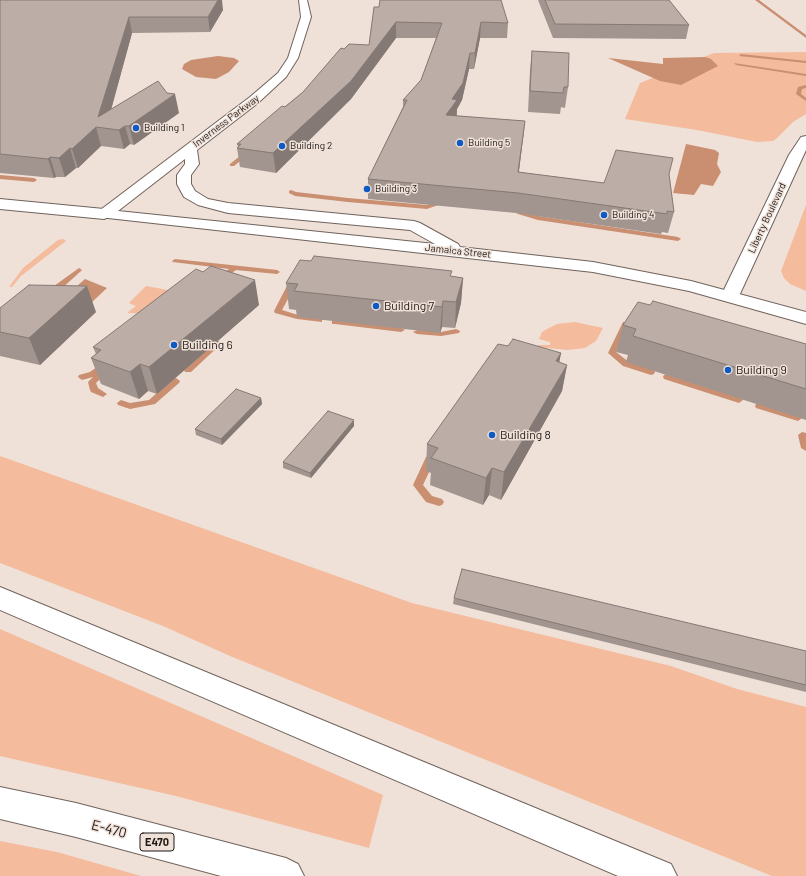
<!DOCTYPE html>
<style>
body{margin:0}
canvas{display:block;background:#efe0d8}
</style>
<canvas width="806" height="876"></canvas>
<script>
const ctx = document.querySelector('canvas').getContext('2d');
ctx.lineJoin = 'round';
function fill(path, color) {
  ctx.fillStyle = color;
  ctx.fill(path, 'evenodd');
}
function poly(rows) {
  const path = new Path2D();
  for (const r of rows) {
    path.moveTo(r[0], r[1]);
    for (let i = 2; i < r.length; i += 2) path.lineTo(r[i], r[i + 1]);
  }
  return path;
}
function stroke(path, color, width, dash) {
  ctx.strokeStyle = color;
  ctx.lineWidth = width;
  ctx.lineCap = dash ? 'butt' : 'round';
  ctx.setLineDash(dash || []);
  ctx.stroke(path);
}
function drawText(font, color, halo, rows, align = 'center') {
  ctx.font = font + ' Barlow,sans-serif';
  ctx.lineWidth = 3;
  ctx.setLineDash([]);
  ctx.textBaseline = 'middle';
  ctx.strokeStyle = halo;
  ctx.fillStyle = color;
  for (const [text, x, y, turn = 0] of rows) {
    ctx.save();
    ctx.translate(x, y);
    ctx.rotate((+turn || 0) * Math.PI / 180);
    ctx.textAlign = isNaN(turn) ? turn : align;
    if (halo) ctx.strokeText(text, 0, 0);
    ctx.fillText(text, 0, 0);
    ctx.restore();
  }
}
fill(poly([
 [806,52,806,114,793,122,776,139,773,141,757,142,697,130,625,119,640,83,714,53],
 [806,205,806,291,790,284,784,278,781,271],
 [63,239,66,241,21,276,12,287,9,287,23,268,58,240],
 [146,286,184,293,157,314,127,313,136,306,129,303],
 [575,322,603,328,596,341,585,348,567,350,538,347,538,345,550,345,550,342,539,339,542,332,547,329,557,324],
 [0,456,412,603,671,666,737,689,806,707,806,876,772,876,230,656,163,626,0,563],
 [0,629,383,795,369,848,176,796,0,756],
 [0,841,57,852,141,876,0,876]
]), '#f4bb9d');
fill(poly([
 [218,56,234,58,239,61,229,72,216,79,196,77,182,69,184,64,191,60],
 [705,57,711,59,718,66,681,85,660,81,608,58,663,64,663,58],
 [686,144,715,150,719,153,717,164,721,172,713,186,701,184,694,195,673,193],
 [85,279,107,288,91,303,69,293]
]), '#c98f70');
fill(poly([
 [755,0,759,0,806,35,806,38,755,0],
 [741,54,806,61,806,63,739,56,741,54],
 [734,63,806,74,806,76,736,65,734,63],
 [806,85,806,88,802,89,801,94,806,98,806,101,796,94,798,87,806,85],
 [246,151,251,152,234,166,230,166,230,164,246,151],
 [0,175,34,178,37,180,34,182,0,179,0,175],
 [291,190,296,192,348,198,427,205,438,202,441,204,427,209,348,202,295,196,289,193,289,191,291,190],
 [515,208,538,216,678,237,681,239,678,241,538,220,518,214,512,210,515,208],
 [175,259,277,270,280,272,277,274,236,270,220,281,216,279,218,278,229,269,173,262,172,261,175,259],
 [79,268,82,270,81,271,60,290,54,290,54,286,79,268],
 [289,282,292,282,296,284,282,310,298,315,322,318,322,322,297,319,275,313,274,311,289,282],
 [332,320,401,328,405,330,401,332,335,324,332,324,332,320],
 [623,322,629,322,630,324,616,352,629,362,654,370,655,372,654,374,651,375,623,366,608,353,623,322],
 [456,329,460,331,459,333,441,336,417,334,413,332,417,330,441,332,456,329],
 [215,341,218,341,222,343,191,372,185,372,184,370,185,368,215,341],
 [105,361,109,364,101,371,105,374,96,383,98,388,107,394,103,397,91,392,90,390,88,382,93,377,82,380,78,377,79,375,90,372,105,361],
 [667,374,742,398,743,400,739,403,664,379,663,377,664,375,667,374],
 [176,378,180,381,179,383,155,404,130,409,118,405,117,403,121,400,130,403,149,400,173,379,176,378],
 [759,403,801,416,802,418,798,421,756,408,755,406,756,404,759,403],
 [802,432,806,433,806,451,801,448,798,435,802,432],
 [431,454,436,457,423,485,432,496,442,499,444,502,442,505,439,506,426,502,413,485,426,457,431,454]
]), '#c98f70');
const minor = poly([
 [806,136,806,150,739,296,736,300,730,301,724,300,721,296,789,155,801,137,806,136],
 [0,199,104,209,109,211,112,214,109,217,104,219,0,209,0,199]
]);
const major = poly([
 [299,0,307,0,311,17,298,58,286,77,258,103,197,150,199,164,191,175,191,184,195,191,208,199,228,203,414,221,420,223,458,244,460,247,593,262,691,281,806,312,806,324,689,291,593,272,99,217,96,214,99,211,250,97,278,73,288,58,301,17,299,0],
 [185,159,185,164,177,175,177,184,184,197,198,205,228,213,410,230,435,244,118,211,185,159]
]);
const highway = poly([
 [0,587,671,864,677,876,618,876,0,610,0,587],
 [0,787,76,803,286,858,298,864,304,876,221,876,76,837,0,819,0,787]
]);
stroke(minor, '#70635c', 2);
stroke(major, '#70635c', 2);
stroke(highway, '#70635c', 2);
fill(minor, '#fff');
fill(major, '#fff');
fill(highway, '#fff');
fill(poly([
 [0,0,223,10,210,32,132,33,111,110,179,113,134,145,130,144,124,149,101,146,78,168,76,168,65,177,56,177,54,178,0,173],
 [538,0,669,0,689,25,686,39,553,38],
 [374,7,508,23,507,38,480,38,474,69,469,69,462,100,457,109,457,116,525,121,519,172,604,183,669,176,674,212,668,233,662,232,661,234,516,213,368,199,368,179,403,107,403,100,421,80,436,38,396,38,351,99,276,173,240,167,237,148,238,147,237,144,303,92,344,49,369,45],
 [532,51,568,87,565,108,561,107,560,114,528,112,530,70],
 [451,276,463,278,461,303,455,328,442,327,440,333,297,317,296,310,289,309,286,283],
 [259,305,157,394,148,391,139,399,101,384,91,358,96,354,93,347],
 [650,305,806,344,806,420,626,362,628,355,616,352,623,325],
 [0,308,96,312,40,365,0,356],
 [508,346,561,353,559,362,567,365,562,391,501,500,489,495,483,505,430,485,431,473,426,471,427,444],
 [261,398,262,404,222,445,196,435,195,429],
 [354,426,311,478,283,468,283,462],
 [454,598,806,651,806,692,453,604]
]), '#a2958f');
fill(poly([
 [218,0,222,0,223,10,210,32,208,17],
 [129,17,132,33,106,128,98,117],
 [396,22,396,38,351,99,276,173,273,153],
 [481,22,480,38,474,69,475,53],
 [470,53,469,69,462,100,457,109,456,118,446,115],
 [175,94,179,113,134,145,129,126],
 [525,121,523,139,516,192,518,172],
 [125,126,130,144,124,149,119,130],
 [96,127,101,146,78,168,72,149],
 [70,148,76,168,65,177,59,158],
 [50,157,56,177,54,178,48,159],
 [463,278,461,303,455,328,456,302],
 [255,280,259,305,157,394,149,367],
 [87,286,96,312,40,365,29,338],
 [443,301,442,327,440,333,442,307],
 [561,353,556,380,556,361],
 [140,364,148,391,139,399,130,372],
 [567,365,562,391,501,500,504,472],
 [261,398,262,404,222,445,221,439],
 [354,420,354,426,311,478,310,473],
 [492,468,489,495,483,505,486,478]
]), '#847974');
const building = poly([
 [0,0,218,0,208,17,129,17,98,117,158,81,167,93,175,94,129,126,125,126,119,130,96,127,72,149,70,148,59,158,50,157,48,159,0,154,0,0],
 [380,0,501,0,508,23,481,22,475,53,470,53,463,83,452,99,457,100,446,115,525,121,518,172,604,183,616,150,673,158,669,174,674,212,667,211,667,214,518,193,368,179,407,100,403,100,421,80,442,23,396,22,351,81,273,153,237,148,241,144,237,144,282,106,285,107,303,92,341,48,344,49,349,44,369,45,374,7,379,7,380,0],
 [545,0,669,0,689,25,555,24,545,0],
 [532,51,569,53,568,87,564,87,563,93,530,91,532,51],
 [314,256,452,271,450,276,463,278,456,302,443,301,442,307,294,291,298,284,286,283,300,260,311,261,314,256],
 [211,266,255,280,149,367,140,364,130,372,91,358,101,350,93,347,196,269,203,272,211,266],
 [29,285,87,286,29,338,0,332,0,308,29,285],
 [653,301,806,344,806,389,633,336,636,329,623,325,638,302,650,305,653,301],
 [513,339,561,353,556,361,567,365,504,472,492,468,486,478,431,458,438,448,427,444,498,344,508,346,513,339],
 [236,389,261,398,221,439,195,429,236,389],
 [328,411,354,420,310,473,283,462,328,411],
 [462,569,806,651,806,685,454,598,462,569]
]);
fill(building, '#bcada6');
stroke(building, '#847974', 1);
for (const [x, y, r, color] of [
 [136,128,4,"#0e5ac4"],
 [460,143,4,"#0e5ac4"],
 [282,146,4,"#0e5ac4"],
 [367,189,4,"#0e5ac4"],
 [604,215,4,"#0e5ac4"],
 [376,306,4,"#0e5ac4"],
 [174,345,4,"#0e5ac4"],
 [728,370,4,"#0e5ac4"],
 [492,435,4,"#0e5ac4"]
]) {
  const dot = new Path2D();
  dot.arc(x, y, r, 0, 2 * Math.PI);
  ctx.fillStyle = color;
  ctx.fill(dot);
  stroke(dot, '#efe0d8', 1.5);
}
drawText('10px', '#1e1916', '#efe0d8', [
 ["Inverness Parkway",226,121,-37],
 ["Liberty Boulevard",767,218,-65],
 ["Jamaica Street",458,251,6]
]);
drawText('10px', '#1e1916', '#efe0d8', [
 ["Building 1",144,128],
 ["Building 5",468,143],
 ["Building 2",290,146],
 ["Building 3",375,189],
 ["Building 4",612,215]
], 'left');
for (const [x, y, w] of [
 [157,842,34]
]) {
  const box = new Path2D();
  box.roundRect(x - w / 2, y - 9, w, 18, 3);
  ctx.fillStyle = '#efe0d8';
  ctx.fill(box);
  stroke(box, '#1e1916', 1);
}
drawText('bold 11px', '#1e1916', null, [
 ["E470",157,842]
]);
drawText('12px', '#1e1916', '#efe0d8', [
 ["Building 7",384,306],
 ["Building 6",182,345],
 ["Building 9",736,370],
 ["Building 8",500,435]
], 'left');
drawText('14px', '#1e1916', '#efe0d8', [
 ["E-470",109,829,15]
]);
</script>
